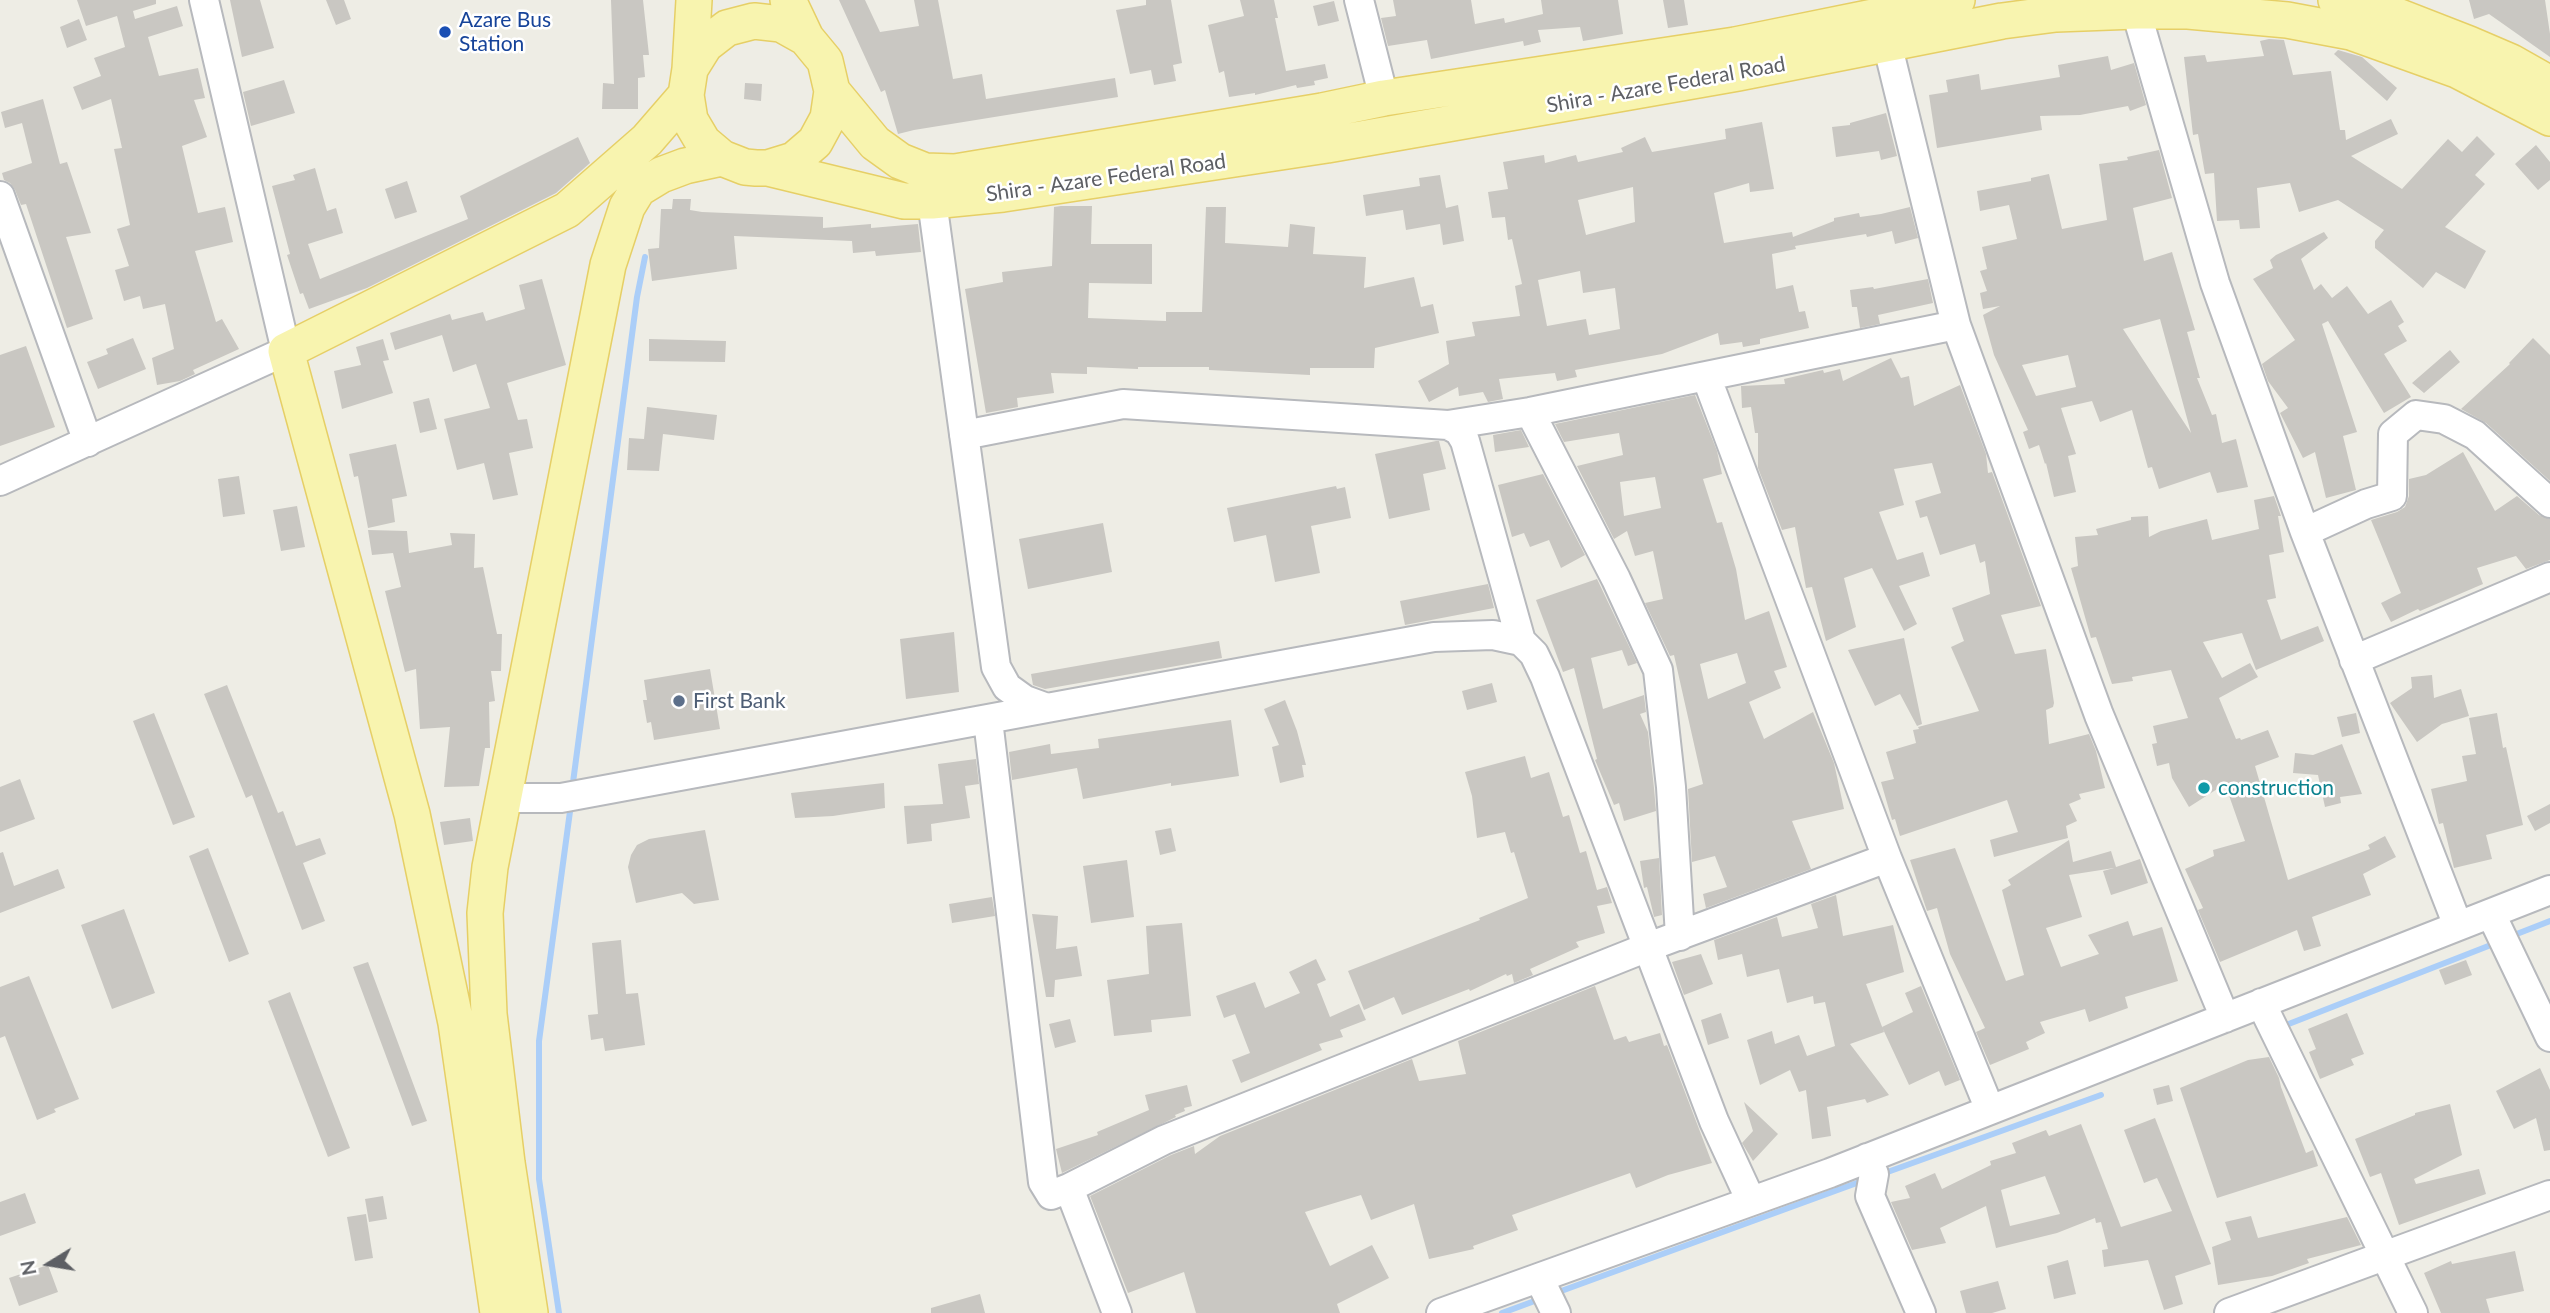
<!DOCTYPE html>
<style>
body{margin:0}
#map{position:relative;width:2550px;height:1313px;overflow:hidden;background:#eeede5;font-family:Lato,sans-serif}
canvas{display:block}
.north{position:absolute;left:14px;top:1229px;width:70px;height:70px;-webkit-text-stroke:5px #fff;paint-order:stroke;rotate:259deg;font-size:19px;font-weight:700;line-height:28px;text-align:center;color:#5d5f64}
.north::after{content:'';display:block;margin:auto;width:24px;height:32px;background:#5d5f64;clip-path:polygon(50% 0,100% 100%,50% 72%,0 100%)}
</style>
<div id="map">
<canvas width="2550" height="1313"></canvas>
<div class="north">N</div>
</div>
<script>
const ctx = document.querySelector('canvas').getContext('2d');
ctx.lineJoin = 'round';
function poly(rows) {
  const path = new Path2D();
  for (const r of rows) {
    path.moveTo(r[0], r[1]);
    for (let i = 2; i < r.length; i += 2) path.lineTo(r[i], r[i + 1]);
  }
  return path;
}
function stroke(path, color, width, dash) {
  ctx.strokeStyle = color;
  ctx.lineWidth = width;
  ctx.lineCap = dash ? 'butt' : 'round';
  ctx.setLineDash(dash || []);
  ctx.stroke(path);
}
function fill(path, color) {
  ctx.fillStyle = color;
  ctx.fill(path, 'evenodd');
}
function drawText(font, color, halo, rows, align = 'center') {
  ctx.font = font + ' Lato,sans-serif';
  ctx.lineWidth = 5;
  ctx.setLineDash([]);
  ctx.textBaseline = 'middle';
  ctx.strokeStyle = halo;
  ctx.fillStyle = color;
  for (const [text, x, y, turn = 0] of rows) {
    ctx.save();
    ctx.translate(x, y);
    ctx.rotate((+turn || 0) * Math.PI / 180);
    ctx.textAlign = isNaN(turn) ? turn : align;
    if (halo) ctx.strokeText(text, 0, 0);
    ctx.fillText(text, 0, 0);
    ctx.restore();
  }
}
stroke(poly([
 [572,790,637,297,645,257],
 [2509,937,2550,921],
 [2281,1027,2496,943],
 [1882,1174,2101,1095],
 [1553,1294,1865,1180],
 [559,1313,539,1179,539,1041,571,804],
 [1502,1313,1540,1299]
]), '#abcef8', 6);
fill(poly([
 [77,0,156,0,156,4,133,11,135,19,177,6,183,26,148,37,159,76,198,68,205,98,194,100,207,137,182,146,198,213,225,207,233,242,195,251,216,322,222,319,239,349,193,370,195,374,180,381,157,385,152,358,174,349,165,304,143,309,140,296,124,301,115,270,129,266,117,229,130,225,114,149,122,148,111,99,82,110,73,87,101,76,94,58,125,47,117,16,86,26],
 [230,0,260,0,274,48,242,57],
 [326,0,344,0,351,19,336,25],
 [611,0,643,0,649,55,643,55,645,77,638,78,638,109,602,109,603,83,614,84],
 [839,0,865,0,880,32,919,26,914,0,938,0,953,79,982,74,986,99,1115,78,1118,97,914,130,898,134,885,90,881,92],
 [1146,0,1171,0,1182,63,1173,65,1176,81,1154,85,1151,70,1130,74,1116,10,1146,5],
 [1240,0,1274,0,1278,18,1275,18,1286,71,1325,64,1328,78,1314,81,1315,85,1297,88,1296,85,1255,95,1255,93,1229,97,1224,71,1219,73,1208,25,1244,16],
 [1393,0,1471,0,1475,24,1504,18,1505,23,1543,14,1541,0,1618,0,1623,34,1583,41,1580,27,1538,30,1541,42,1524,46,1523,41,1431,59,1427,40,1388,46,1381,18,1396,16],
 [1663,0,1684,0,1688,25,1668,28],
 [2469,0,2545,0,2550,34,2550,57,2489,14,2474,19],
 [1334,1,1339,21,1318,26,1313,6],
 [79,19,87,40,67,48,60,27],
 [2269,39,2284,40,2293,75,2331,71,2340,130,2345,130,2346,140,2391,119,2398,134,2351,156,2402,189,2448,139,2462,152,2477,136,2495,154,2475,175,2485,184,2445,227,2486,251,2465,289,2436,272,2423,288,2375,248,2375,241,2384,230,2338,200,2299,212,2290,183,2257,188,2260,228,2240,229,2239,220,2217,221,2214,173,2205,174,2198,134,2193,135,2184,57,2205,55,2207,62,2264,56,2260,41],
 [2338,50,2362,57,2397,88,2387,101,2334,54],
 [2108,56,2111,70,2134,63,2146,105,2130,111,2128,106,2080,115,2040,116,2042,130,1937,148,1929,95,1948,92,1946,80,1979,74,1981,90,2060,77,2058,65],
 [284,80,295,113,251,126,243,92],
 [745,83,762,84,761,101,744,99],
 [43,99,60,164,67,162,91,233,66,237,93,319,67,328,26,204,21,205,15,190,10,183,4,180,2,173,32,163,22,123,5,128,1,112],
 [1886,113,1897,156,1881,160,1879,151,1836,157,1832,127,1850,125,1850,123],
 [1762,122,1774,189,1750,192,1749,183,1714,193,1724,243,1792,232,1793,237,1834,221,1834,218,1859,213,1860,217,1881,214,1910,207,1918,238,1895,244,1892,231,1867,237,1866,234,1795,246,1796,249,1772,254,1776,289,1793,285,1799,312,1805,311,1809,328,1760,339,1760,344,1743,347,1742,342,1720,345,1718,333,1662,354,1575,370,1577,377,1557,381,1555,373,1499,379,1503,399,1488,402,1483,392,1459,396,1458,387,1429,402,1418,381,1449,364,1446,341,1475,336,1472,322,1520,316,1515,286,1522,284,1512,239,1508,240,1505,217,1492,218,1488,192,1508,189,1503,162,1544,155,1545,163,1576,155,1578,162,1623,152,1621,148,1645,137,1652,152,1726,139,1725,129],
 [1633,187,1635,222,1586,235,1578,200],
 [1580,271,1583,293,1615,288,1620,329,1589,335,1586,319,1547,326,1538,280],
 [578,137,590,163,556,193,367,288,309,309,303,293,300,294,287,255,290,254,272,186,295,180,293,175,315,168,327,211,336,208,343,233,308,244,320,279,468,219,460,196],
 [2536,145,2550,162,2550,180,2538,190,2515,164],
 [2159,150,2172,198,2133,208,2144,261,2172,252,2195,330,2187,332,2200,378,2197,378,2212,415,2216,414,2222,443,2236,439,2248,487,2217,493,2210,472,2159,489,2152,467,2148,468,2132,410,2100,422,2092,401,2061,408,2076,454,2068,456,2076,492,2054,497,2046,463,2045,464,2039,445,2029,449,2023,432,2028,430,1994,355,1983,315,2000,306,1983,309,1980,293,1987,291,1980,271,1987,269,1982,247,2017,239,2009,205,1980,211,1977,191,2031,181,2031,178,2049,174,2062,229,2107,220,2099,164,2128,160,2127,157],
 [2160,319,2191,433,2123,329],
 [2068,355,2076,387,2036,396,2022,365],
 [1440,175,1446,208,1458,205,1464,241,1443,245,1440,224,1406,230,1403,210,1366,216,1363,195,1420,186,1419,178],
 [407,181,417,212,395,219,385,189],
 [673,199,691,199,690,210,702,212,823,217,823,228,871,224,871,228,918,224,921,252,876,256,875,251,853,253,852,241,734,236,737,269,652,281,648,249,659,248,661,209,672,209],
 [1061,206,1092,206,1091,244,1152,244,1152,284,1089,283,1088,318,1166,321,1166,312,1202,312,1206,207,1226,207,1225,243,1288,247,1290,224,1315,227,1313,254,1366,257,1364,288,1414,277,1421,307,1433,304,1439,333,1375,348,1374,368,1310,368,1310,375,1209,370,1209,367,1138,367,1138,369,1087,367,1087,374,1051,373,1054,393,1017,398,1018,407,986,413,965,289,1003,282,1002,272,1052,266,1054,207],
 [2324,232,2328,238,2301,259,2314,290,2321,284,2332,298,2347,286,2368,314,2391,300,2404,322,2398,326,2407,341,2384,354,2411,397,2384,413,2328,321,2322,324,2357,432,2343,436,2356,490,2326,498,2315,452,2303,458,2280,413,2288,408,2268,381,2262,364,2295,340,2253,279,2273,268,2270,260,2276,255],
 [542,279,566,365,507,383,518,420,527,419,533,448,509,453,518,495,493,500,484,463,457,470,444,419,490,408,476,364,453,372,442,335,395,350,390,333,450,314,452,320,483,312,486,321,525,309,519,285],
 [1928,279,1933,303,1878,315,1880,324,1860,328,1857,307,1852,307,1850,290,1873,287,1874,289],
 [133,338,146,369,98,389,87,362,108,354,106,349],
 [2533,338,2550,355,2550,481,2486,423,2461,409,2510,364,2509,363],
 [383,339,389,360,383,361,393,393,342,409,334,371,361,365,356,347],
 [649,339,726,341,725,362,649,361],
 [26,346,55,427,0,446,0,355],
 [2450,350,2460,362,2424,393,2412,383],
 [1891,358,1901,378,1909,376,1914,406,1960,385,1986,454,1988,473,1992,472,2041,606,2001,615,2015,654,2046,649,2054,703,2053,707,2046,710,2049,744,2089,734,2096,751,2105,788,2079,794,2081,799,2069,804,2077,821,2066,826,2068,838,1994,857,1990,840,2018,832,2007,800,1900,836,1895,819,1892,820,1881,782,1894,779,1886,752,1916,743,1913,730,1919,729,1918,727,1979,711,1951,647,1964,641,1952,608,1990,594,1985,561,1980,563,1975,544,1940,555,1927,516,1920,518,1915,501,1941,493,1932,463,1894,469,1904,505,1879,512,1897,560,1923,552,1930,576,1899,586,1917,624,1904,631,1872,568,1844,578,1856,627,1826,641,1812,587,1806,588,1795,527,1782,530,1758,468,1758,433,1755,433,1751,407,1742,408,1741,386,1785,384,1784,379,1823,370,1824,373,1840,369,1843,381],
 [1695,395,1717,451,1722,474,1703,479,1717,523,1722,522,1736,569,1745,620,1769,611,1787,667,1774,671,1781,688,1749,702,1764,739,1813,712,1834,763,1844,809,1792,821,1811,869,1706,908,1703,894,1727,887,1715,856,1692,862,1688,789,1703,784,1674,655,1670,656,1645,603,1663,599,1653,551,1635,556,1627,531,1614,539,1577,466,1623,455,1619,433,1564,442,1555,424],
 [1655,477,1661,508,1624,516,1620,482],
 [1737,653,1746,683,1708,699,1700,664],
 [429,398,437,429,420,433,413,402],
 [647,407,717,415,714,440,663,434,659,471,627,470,629,438,644,439],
 [1521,430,1529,447,1495,452,1493,435],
 [1436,441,1439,441,1446,469,1423,474,1430,510,1389,519,1375,454],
 [396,444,407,496,392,499,395,522,368,528,358,476,354,477,349,454],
 [2463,452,2495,511,2517,496,2539,515,2550,519,2550,560,2526,569,2516,556,2477,568,2483,584,2420,611,2418,609,2391,622,2381,603,2401,593,2371,520,2397,512,2405,507,2409,496,2409,479,2426,475],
 [1543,474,1585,555,1561,568,1549,540,1530,547,1524,533,1512,537,1498,485],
 [239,476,245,514,223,517,218,479],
 [1336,486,1337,489,1345,487,1351,518,1311,526,1320,573,1275,582,1266,535,1234,542,1227,508],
 [2274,496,2281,516,2278,516,2284,552,2269,555,2276,598,2267,600,2281,640,2318,626,2324,641,2256,670,2242,633,2203,642,2222,678,2250,663,2258,677,2219,698,2236,739,2240,738,2241,740,2268,730,2279,757,2255,766,2288,880,2370,849,2368,845,2385,836,2396,857,2363,874,2371,895,2312,917,2321,946,2304,951,2297,930,2220,962,2198,910,2203,908,2185,869,2214,856,2213,850,2245,841,2225,784,2189,807,2172,778,2169,763,2157,766,2152,744,2157,743,2153,726,2188,718,2171,670,2132,677,2133,681,2112,684,2096,637,2091,638,2071,568,2078,566,2075,537,2098,535,2096,529,2131,520,2131,517,2148,516,2149,537,2161,531,2207,519,2212,540,2259,529,2254,500],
 [297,506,305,547,281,551,273,510],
 [1103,523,1112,572,1028,589,1019,539],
 [368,530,407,531,409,553,452,545,450,533,475,534,474,568,483,567,497,634,502,634,501,671,491,671,495,701,489,702,490,748,485,748,479,786,444,787,450,727,420,729,416,669,405,672,385,591,401,587,393,553,372,555],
 [1597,579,1637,663,1628,666,1622,650,1591,658,1603,709,1644,695,1646,712,1640,714,1648,732,1654,788,1656,811,1624,821,1619,803,1614,805,1595,760,1597,759,1574,668,1563,672,1536,600],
 [1488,584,1494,608,1405,625,1400,601],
 [954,632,959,692,906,699,900,639],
 [1904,638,1922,724,1917,726,1900,694,1875,706,1848,650],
 [1219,641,1222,658,1045,689,1033,685,1031,674],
 [710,669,720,729,654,740,651,722,647,723,643,700,647,700,644,680],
 [2432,675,2434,698,2461,689,2469,716,2442,724,2417,742,2390,703,2412,688,2411,677],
 [1492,683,1497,702,1467,710,1462,691],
 [227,685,278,813,283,811,296,846,320,838,326,854,303,863,325,921,302,930,252,795,246,798,204,694],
 [1285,700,1297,731,1306,765,1302,765,1304,777,1280,783,1272,747,1279,745,1264,709],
 [154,713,195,817,173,825,133,721],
 [2356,713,2360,733,2342,737,2337,717],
 [2497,713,2503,748,2506,747,2523,825,2486,835,2492,859,2454,868,2443,823,2439,824,2431,789,2467,781,2462,756,2476,754,2469,718],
 [1231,720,1239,776,1171,786,1171,783,1083,799,1077,768,1012,780,1009,752,1050,744,1051,754,1099,748,1098,739],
 [2342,744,2362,794,2340,797,2341,803,2325,807,2318,775,2293,773,2295,753,2313,755],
 [1525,756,1531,778,1549,772,1563,817,1569,815,1580,853,1586,851,1597,890,1607,887,1612,903,1597,906,1605,933,1576,942,1579,947,1530,969,1533,975,1514,983,1512,974,1507,976,1506,974,1470,991,1469,989,1402,1015,1394,997,1364,1010,1348,971,1480,920,1479,918,1528,898,1514,852,1511,853,1505,832,1477,838,1472,796,1465,772],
 [976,759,979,784,965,786,970,818,931,824,932,841,907,844,904,806,943,804,938,764],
 [20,779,35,819,0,832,0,787],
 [884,783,885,808,833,816,795,818,791,793],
 [2550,804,2550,823,2535,831,2527,816],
 [470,818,473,841,444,845,440,822],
 [1171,828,1176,851,1160,855,1155,831],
 [705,830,719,900,694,904,682,893,636,903,628,867,631,855,637,845,649,839],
 [2069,840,2073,862,2111,851,2116,867,2140,859,2148,883,2111,895,2103,871,2114,868,2069,875,2082,917,2046,928,2061,967,2099,954,2088,935,2128,921,2133,936,2162,927,2178,981,2125,997,2128,1008,2089,1022,2085,1009,2040,1022,2045,1033,2026,1042,2029,1049,1990,1065,1976,1032,1985,1028,1950,954,1937,908,1927,911,1910,860,1955,848,2006,981,2024,975,2002,890,2011,885,2008,880],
 [208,848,249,954,229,962,189,856],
 [3,852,14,886,58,869,65,888,0,913,0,853],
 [1659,858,1662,915,1654,917,1647,887,1644,888,1640,861],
 [1127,860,1134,917,1091,923,1083,866],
 [1836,895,1843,936,1893,925,1904,972,1866,984,1884,1032,1850,1044,1889,1095,1867,1103,1865,1099,1827,1107,1831,1136,1812,1139,1806,1090,1799,1092,1790,1070,1760,1085,1747,1040,1772,1031,1775,1044,1799,1035,1807,1056,1835,1046,1825,1002,1814,1004,1813,996,1787,1003,1779,969,1747,977,1742,954,1718,960,1714,940,1777,917,1782,937,1818,928,1811,904],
 [992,897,995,916,952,923,949,904],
 [124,909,155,993,112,1009,81,925],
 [1032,914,1058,916,1056,949,1077,946,1082,976,1055,980,1054,997,1046,997],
 [1182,923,1191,1016,1151,1020,1152,1032,1114,1036,1107,980,1149,974,1146,926],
 [621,940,626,994,638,993,645,1045,605,1051,603,1038,591,1040,588,1015,598,1014,592,943],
 [1701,954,1713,984,1684,995,1672,962],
 [1316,959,1326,980,1317,984,1330,1017,1359,1004,1366,1020,1340,1030,1343,1037,1319,1044,1322,1050,1241,1083,1232,1060,1250,1053,1235,1014,1224,1018,1216,996,1255,982,1265,1008,1300,993,1289,972],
 [2466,960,2472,975,2445,985,2439,970],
 [368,962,427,1121,412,1126,353,967],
 [29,976,79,1099,54,1109,56,1112,37,1120,5,1036,0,1038,0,987],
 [1595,986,1614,1040,1626,1036,1629,1042,1660,1033,1664,1046,1667,1045,1712,1163,1668,1175,1636,1188,1630,1173,1512,1215,1518,1230,1473,1246,1474,1249,1429,1259,1414,1204,1371,1220,1361,1195,1305,1212,1330,1266,1372,1245,1389,1278,1337,1304,1340,1313,1196,1313,1184,1272,1128,1293,1090,1196,1171,1155,1194,1146,1195,1154,1220,1136,1412,1059,1419,1081,1466,1074,1458,1041],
 [1921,986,1960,1080,1945,1086,1939,1071,1909,1085,1882,1027,1913,1012,1905,993],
 [290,992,350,1148,328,1157,268,1001],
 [1721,1013,1729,1038,1708,1045,1701,1020],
 [2347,1013,2364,1054,2351,1059,2354,1065,2320,1079,2309,1052,2316,1049,2308,1029],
 [1070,1019,1076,1042,1055,1048,1049,1024],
 [2269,1057,2279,1078,2281,1087,2306,1153,2313,1150,2318,1166,2217,1198,2180,1088,2248,1060],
 [2540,1068,2550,1090,2550,1150,2544,1151,2536,1118,2514,1129,2496,1091],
 [1187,1085,1192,1106,1184,1108,1185,1111,1175,1115,1176,1117,1062,1173,1056,1149,1098,1135,1097,1132,1149,1110,1145,1095],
 [2169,1085,2173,1101,2157,1105,2153,1089],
 [1744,1102,1778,1134,1753,1161,1742,1143,1753,1131],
 [2450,1104,2462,1155,2414,1179,2416,1184,2479,1169,2486,1194,2399,1225,2381,1173,2370,1177,2355,1139,2415,1115,2415,1113],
 [2155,1118,2211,1264,2175,1276,2183,1304,2164,1310,2148,1260,2104,1267,2102,1250,2108,1249,2101,1222,2096,1223,2095,1218,2057,1233,1996,1248,1986,1206,1940,1228,1946,1243,1912,1250,1891,1202,1910,1198,1905,1186,1935,1173,1942,1189,1991,1165,1990,1161,2016,1153,2012,1143,2046,1130,2049,1136,2081,1124,2121,1227,2172,1211,2157,1178,2144,1183,2124,1130],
 [2045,1176,2060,1214,2010,1226,2001,1190],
 [25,1193,36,1223,0,1236,0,1202],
 [383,1196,387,1219,369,1222,365,1199],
 [366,1214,373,1258,355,1261,347,1217],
 [2251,1216,2258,1238,2347,1217,2361,1245,2307,1259,2309,1263,2272,1276,2218,1285,2212,1247,2231,1240,2225,1222],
 [2515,1251,2524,1291,2486,1299,2490,1313,2441,1313,2424,1273,2451,1261,2452,1264],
 [2068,1260,2076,1294,2054,1299,2047,1266],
 [48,1265,58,1292,19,1306,9,1278],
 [1998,1281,2006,1309,1992,1313,1966,1313,1960,1291],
 [980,1294,985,1313,931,1313,931,1308]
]), '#c9c7c2');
const minor = poly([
 [1359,0,1384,98],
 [2136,11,2215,283,2305,532,2458,926],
 [1887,43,1956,325,2099,715,2225,1018],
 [0,196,88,442],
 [932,201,996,667,1007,687,1025,700,1047,708,1434,637,1493,635,1521,641,1534,654,1545,677,1714,1121,1751,1201],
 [1706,376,1887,858,1990,1110],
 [1530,412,1616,579,1658,670,1671,787,1680,936],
 [1448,425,1530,412,1956,325],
 [964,435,1123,404,1448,425,1459,431,1465,441,1521,641],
 [0,481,286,351,204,0],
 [2305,532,2366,504,2392,496,2393,434,2416,415,2444,419,2475,435,2550,503],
 [2354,660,2550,577],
 [988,720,1043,1182,1051,1195,1069,1188,1164,1140,1648,947,1887,858],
 [504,798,561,798,1047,708],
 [2491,914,2550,1037],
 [2261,1003,2413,1313],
 [1867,1158,1874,1174,1870,1196,1921,1313],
 [1069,1188,1117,1313],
 [1539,1278,1556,1313],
 [1441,1313,1830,1173,2550,890],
 [2229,1313,2550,1195]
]);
const major = poly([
 [694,0,690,69,686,95,690,120,703,142,722,158,745,167,756,168,768,168,794,160,815,142,828,118,832,91,825,61,806,38,788,0],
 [2336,0,2374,7,2469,44,2511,62,2550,84],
 [690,69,705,45,727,28,754,21,781,24,806,38],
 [832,91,875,143,900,161,925,171,955,172,1322,111,1384,98,1735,45,1957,0],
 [768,168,904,201,932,201,1003,194,1327,145,1738,73,2002,21,2056,14,2136,11,2188,11,2287,20,2351,32,2457,70,2550,118],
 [498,1313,456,1023,412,814,286,351,567,210,647,140,686,95],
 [530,1313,507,1163,489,1014,485,913,490,867,608,265,627,207,638,189,661,175,685,166,722,158]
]);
stroke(minor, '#b7b9bd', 32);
stroke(major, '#e6cf66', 38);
stroke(minor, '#fff', 28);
stroke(major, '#f8f4af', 35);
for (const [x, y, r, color] of [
 [445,32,7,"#1a4fb4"],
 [679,701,7,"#5c6f8a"],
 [2204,788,7,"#0f9aa8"]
]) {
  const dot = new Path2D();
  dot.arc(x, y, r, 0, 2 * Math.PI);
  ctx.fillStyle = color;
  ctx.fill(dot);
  stroke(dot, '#fff', 2.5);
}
drawText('21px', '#164399', '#fff', [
 ["Azare Bus",459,20],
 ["Station",459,44]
], 'left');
drawText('21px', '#5d5f64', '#fff', [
 ["Shira - Azare Federal Road",1666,85,-10],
 ["Shira - Azare Federal Road",1106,178,-8]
]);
drawText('21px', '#4e5e75', '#fff', [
 ["First Bank",693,701]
], 'left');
drawText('21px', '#0d838f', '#fff', [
 ["construction",2218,788]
], 'left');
</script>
